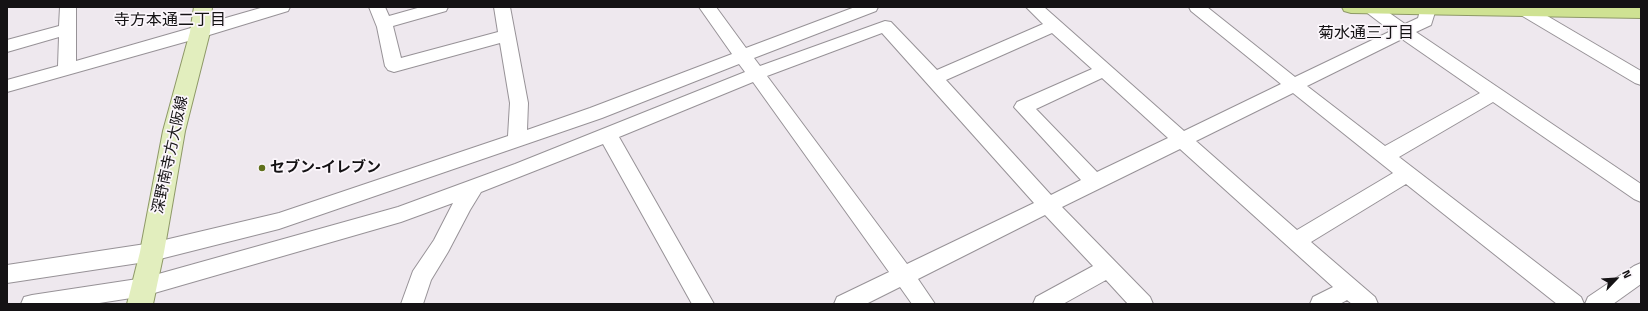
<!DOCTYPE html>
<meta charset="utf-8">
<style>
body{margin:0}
#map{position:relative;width:1648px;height:311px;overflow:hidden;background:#eee8ee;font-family:"Titillium Web",sans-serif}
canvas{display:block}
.frame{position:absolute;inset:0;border:8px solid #141214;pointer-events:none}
.north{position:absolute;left:1596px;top:259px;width:40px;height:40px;-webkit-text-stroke:3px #fbf6fb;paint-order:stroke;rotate:65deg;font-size:11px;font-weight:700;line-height:16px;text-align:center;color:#141214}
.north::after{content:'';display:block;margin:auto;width:14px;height:18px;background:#141214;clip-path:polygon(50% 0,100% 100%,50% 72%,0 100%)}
</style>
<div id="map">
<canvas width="1648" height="311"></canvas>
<div class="frame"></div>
<div class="north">N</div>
</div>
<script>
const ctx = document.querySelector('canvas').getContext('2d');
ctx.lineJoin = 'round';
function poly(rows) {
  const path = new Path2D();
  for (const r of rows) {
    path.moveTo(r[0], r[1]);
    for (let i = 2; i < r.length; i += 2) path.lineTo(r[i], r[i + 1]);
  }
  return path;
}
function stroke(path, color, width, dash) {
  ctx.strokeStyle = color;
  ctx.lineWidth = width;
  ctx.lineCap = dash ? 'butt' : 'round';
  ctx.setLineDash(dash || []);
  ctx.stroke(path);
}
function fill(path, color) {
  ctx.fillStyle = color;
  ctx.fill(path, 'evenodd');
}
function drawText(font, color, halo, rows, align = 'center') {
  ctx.font = font + ' "Titillium Web","Noto Sans JP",sans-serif';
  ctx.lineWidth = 3.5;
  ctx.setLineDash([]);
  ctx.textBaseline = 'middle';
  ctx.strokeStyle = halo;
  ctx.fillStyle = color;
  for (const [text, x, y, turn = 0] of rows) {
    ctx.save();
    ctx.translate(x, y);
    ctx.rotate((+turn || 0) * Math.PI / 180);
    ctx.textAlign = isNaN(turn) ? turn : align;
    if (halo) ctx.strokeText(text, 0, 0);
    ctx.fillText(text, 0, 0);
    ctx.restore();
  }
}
const minor = poly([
 [60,7,76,7,76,61,264,7,290,7,288,11,206,36,7,92,7,80,58,66,59,37,7,52,7,40,59,26,60,7],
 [369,7,385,7,389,16,421,7,448,7,446,11,393,26,401,58,498,32,494,7,510,7,528,103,527,130,590,108,732,54,699,7,716,7,746,48,855,7,878,7,876,11,754,58,760,66,885,21,891,22,937,70,1043,24,1026,7,1044,7,1184,131,1281,84,1191,11,1189,7,1207,7,1295,77,1391,31,1366,12,1364,7,1381,7,1405,24,1418,18,1421,7,1435,7,1436,9,1431,25,1416,32,1641,184,1641,202,1634,199,1493,102,1399,157,1581,297,1584,304,1557,304,1406,184,1311,242,1375,297,1378,304,1352,304,1347,300,1340,304,1310,304,1313,297,1333,287,1180,149,1062,207,1150,297,1153,304,1128,304,1106,280,1063,304,1033,304,1036,297,1093,266,1045,215,918,279,935,304,912,304,900,287,866,304,834,304,837,297,889,272,753,82,619,137,714,304,692,304,603,144,481,192,470,210,448,252,431,280,423,304,401,304,413,271,434,240,453,203,401,222,144,296,93,304,21,304,24,297,32,295,144,278,398,207,515,164,745,72,739,64,602,118,279,229,152,261,7,283,7,265,152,243,279,213,508,136,510,103,500,43,394,72,388,70,385,66,377,27,369,7],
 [882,33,1034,203,907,264,767,76,882,33],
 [1052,33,1092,69,1017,102,1014,107,1081,180,1051,195,946,80,1052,33],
 [1402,39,1480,93,1385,146,1307,86,1402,39],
 [1102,78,1168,138,1097,172,1036,109,1102,78],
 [1293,93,1393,173,1297,230,1196,141,1293,93],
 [1512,7,1532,7,1641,71,1641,85,1635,83,1514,11,1512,7],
 [1641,263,1641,284,1613,304,1585,304,1588,297,1634,266,1641,263]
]);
const major = poly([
 [194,7,212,7,210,32,185,131,164,252,153,304,127,304,140,252,163,131,190,32,194,7]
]);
const highway = poly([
 [1342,7,1641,7,1641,18,1351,13,1344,11,1342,7]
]);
stroke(minor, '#979297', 2);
stroke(major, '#8e9967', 2);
stroke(highway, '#8e9967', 2);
fill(minor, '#fff');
fill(major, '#e2eebe');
fill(highway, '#cfe293');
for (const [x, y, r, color] of [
 [262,168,4,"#60701c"]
]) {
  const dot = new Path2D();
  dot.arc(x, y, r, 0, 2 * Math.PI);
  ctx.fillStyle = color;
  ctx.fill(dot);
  stroke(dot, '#fbf6fb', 1.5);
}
drawText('15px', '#141214', '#fbf6fb', [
 ["深野南寺方大阪線",171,155,-78]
]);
drawText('bold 15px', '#141214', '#fbf6fb', [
 ["セブン-イレブン",270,168]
], 'left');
drawText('16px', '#141214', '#fbf6fb', [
 ["寺方本通二丁目",170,21],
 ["菊水通三丁目",1366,34]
]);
</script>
